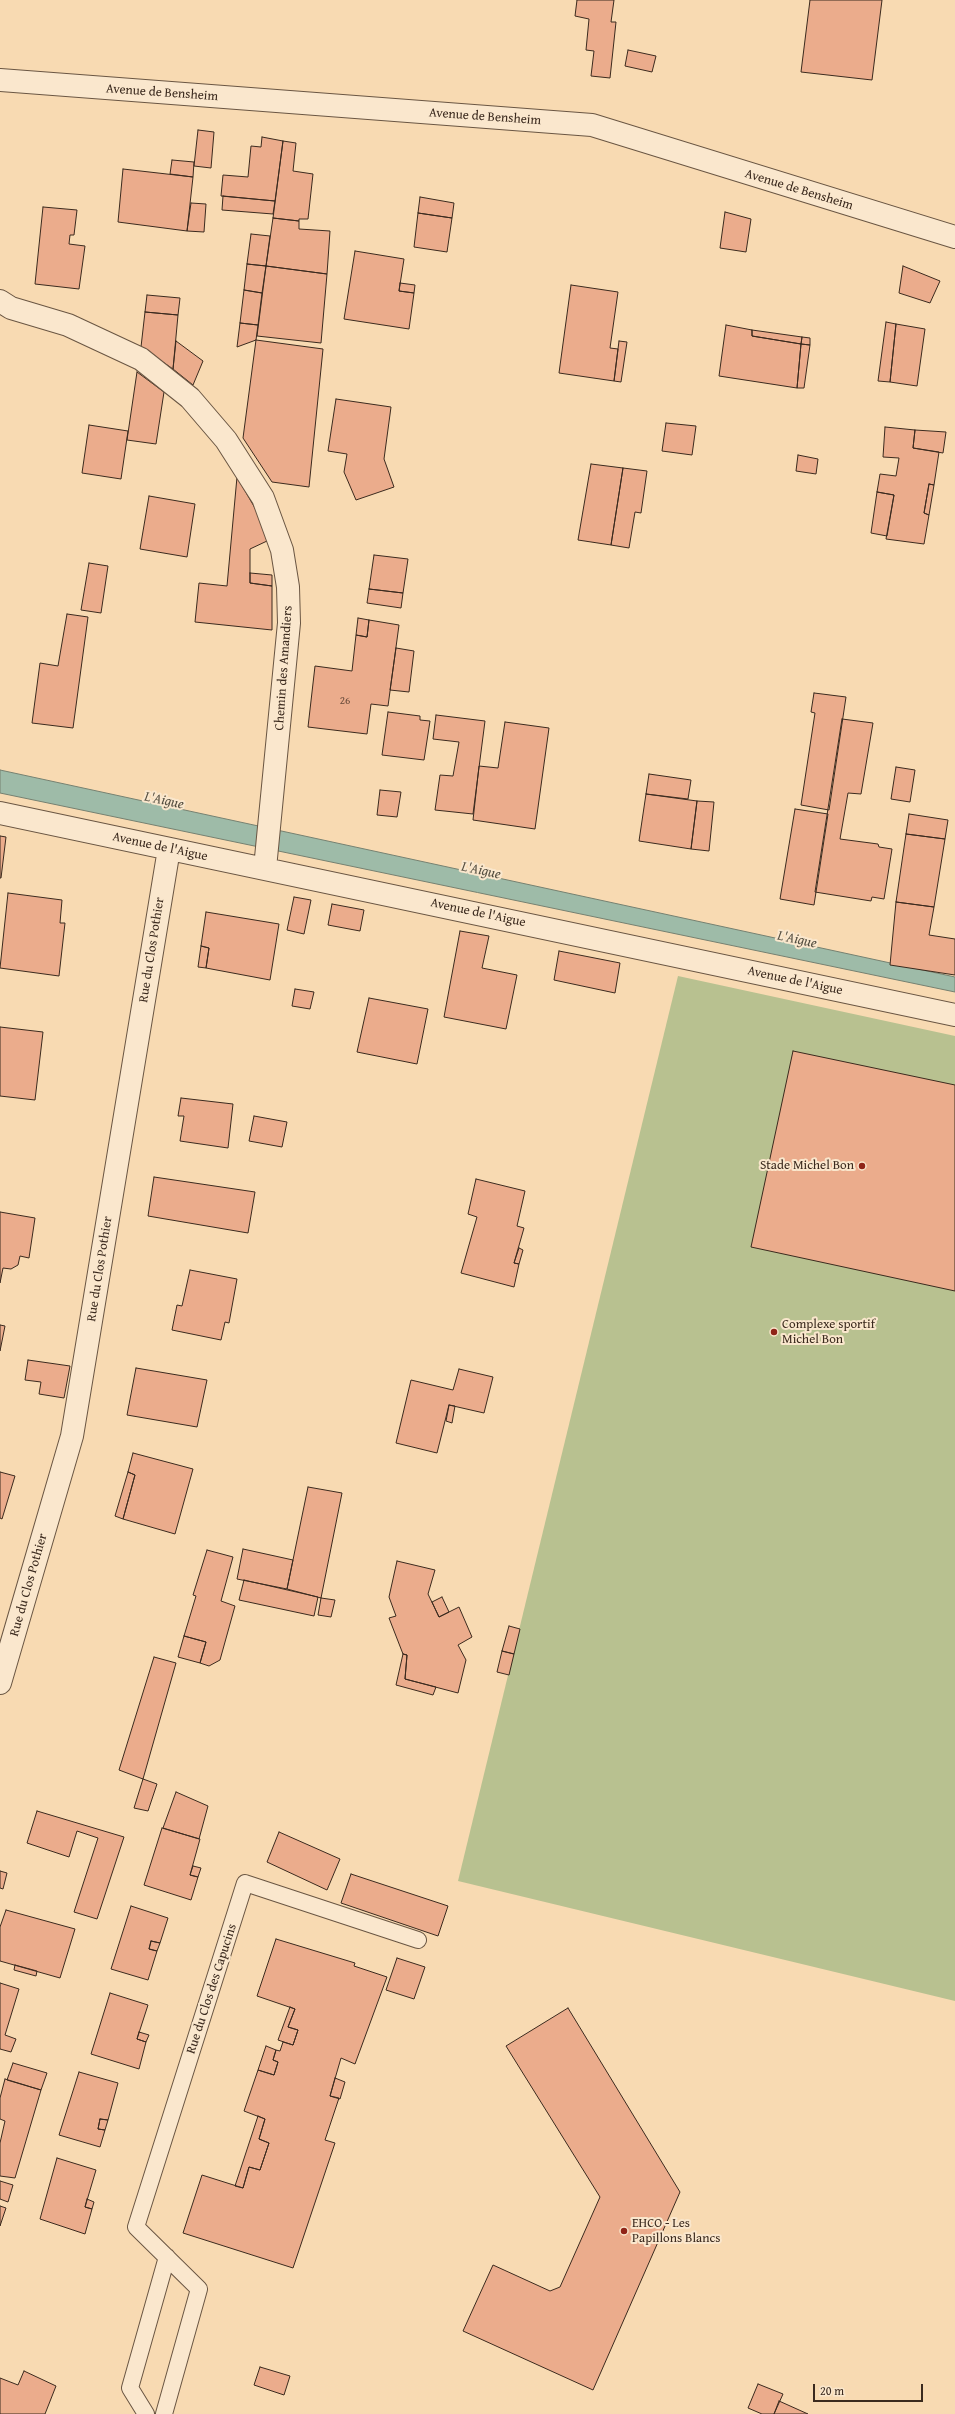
<!DOCTYPE html>
<style>
body{margin:0}
#map{position:relative;width:955px;height:2414px;overflow:hidden;background:#f8dab2;font-family:"Gentium Book Plus",serif}
canvas{display:block}
.scale{position:absolute;left:813px;top:2384px;width:110px;height:18px;box-sizing:border-box;border:2px solid #3b2a1e;border-top:0;padding-left:5px;font-size:12px;line-height:14px;white-space:nowrap;color:#3b2a1e;-webkit-text-stroke:3px #fae7cd;paint-order:stroke}
</style>
<div id="map">
<canvas width="955" height="2414"></canvas>
<div class="scale">20 m</div>
</div>
<script>
const ctx = document.querySelector('canvas').getContext('2d');
ctx.lineJoin = 'round';
function fill(path, color) {
  ctx.fillStyle = color;
  ctx.fill(path, 'evenodd');
}
function poly(rows) {
  const path = new Path2D();
  for (const r of rows) {
    path.moveTo(r[0], r[1]);
    for (let i = 2; i < r.length; i += 2) path.lineTo(r[i], r[i + 1]);
  }
  return path;
}
function stroke(path, color, width, dash) {
  ctx.strokeStyle = color;
  ctx.lineWidth = width;
  ctx.lineCap = dash ? 'butt' : 'round';
  ctx.setLineDash(dash || []);
  ctx.stroke(path);
}
function drawText(font, color, halo, rows, align = 'center') {
  ctx.font = font + ' "Gentium Book Plus",serif';
  ctx.lineWidth = 4;
  ctx.setLineDash([]);
  ctx.textBaseline = 'middle';
  ctx.strokeStyle = halo;
  ctx.fillStyle = color;
  for (const [text, x, y, turn = 0] of rows) {
    ctx.save();
    ctx.translate(x, y);
    ctx.rotate((+turn || 0) * Math.PI / 180);
    ctx.textAlign = isNaN(turn) ? turn : align;
    if (halo) ctx.strokeText(text, 0, 0);
    ctx.fillText(text, 0, 0);
    ctx.restore();
  }
}
fill(poly([
 [678,976,955,1036,955,2001,458,1881]
]), '#b8c190');
const water = poly([
 [0,770,955,977,955,992,0,793,0,770]
]);
fill(water, '#9ebba8');
stroke(water, '#768171', 1);
const building = poly([
 [577,0,614,0,611,22,616,22,610,78,591,76,594,51,586,50,589,19,575,16,577,0],
 [810,0,882,0,872,80,801,72,810,0],
 [628,50,656,56,652,72,625,66,628,50],
 [198,130,214,132,211,168,194,166,198,130],
 [262,137,283,141,275,201,221,196,223,175,248,177,251,146,261,147,262,137],
 [283,141,296,143,293,171,313,174,308,219,299,219,299,221,273,218,283,141],
 [172,160,194,162,193,177,170,174,172,160],
 [123,169,193,177,187,231,118,222,123,169],
 [223,196,275,201,273,214,222,210,223,196],
 [420,197,454,203,452,218,418,213,420,197],
 [191,203,206,204,204,232,187,231,191,203],
 [43,207,77,210,74,235,70,235,69,244,85,246,79,289,35,284,43,207],
 [725,212,751,219,746,252,720,248,725,212],
 [418,213,452,218,447,252,414,247,418,213],
 [273,218,299,221,299,229,330,231,327,274,266,266,273,218],
 [251,234,270,236,266,266,247,264,251,234],
 [355,251,404,259,399,291,414,293,409,329,344,319,355,251],
 [247,264,266,266,262,293,244,290,247,264],
 [266,266,327,274,321,343,257,336,266,266],
 [903,266,940,281,930,303,899,293,903,266],
 [400,283,415,285,414,293,399,291,400,283],
 [571,285,618,292,610,348,618,349,614,381,559,373,571,285],
 [244,290,262,293,258,325,240,323,244,290],
 [147,295,180,298,178,315,145,312,147,295],
 [145,312,178,315,173,369,141,347,145,312],
 [886,322,896,324,890,382,878,381,886,322],
 [240,323,258,325,256,340,237,347,240,323],
 [896,324,925,329,917,386,890,382,896,324],
 [726,325,752,330,752,336,801,344,797,388,719,376,726,325],
 [752,330,802,337,801,344,752,336,752,330],
 [802,337,810,338,810,345,801,344,802,337],
 [256,340,323,349,309,487,272,482,243,438,256,340],
 [176,341,203,361,193,385,173,369,176,341],
 [619,341,627,342,621,382,614,381,619,341],
 [801,344,810,345,804,388,797,388,801,344],
 [137,372,164,392,156,444,127,440,137,372],
 [336,399,391,407,384,459,394,487,356,500,344,472,347,454,328,451,336,399],
 [666,423,696,426,692,455,662,451,666,423],
 [89,425,128,431,121,479,82,473,89,425],
 [885,427,915,430,913,448,939,452,934,485,929,484,924,513,929,515,924,544,886,539,894,495,877,492,880,474,896,476,899,458,883,457,885,427],
 [915,430,946,432,943,453,913,448,915,430],
 [798,455,818,459,816,474,796,471,798,455],
 [591,464,623,468,611,545,578,540,591,464],
 [623,468,647,471,641,513,635,512,629,548,611,545,623,468],
 [237,477,259,515,267,541,250,549,250,583,272,586,272,630,195,622,199,583,227,586,237,477],
 [929,484,934,485,929,515,924,513,929,484],
 [877,492,894,495,887,536,871,533,877,492],
 [149,496,195,504,187,557,140,549,149,496],
 [374,555,408,559,403,593,369,589,374,555],
 [89,563,108,566,101,613,81,610,89,563],
 [250,573,272,575,272,586,250,583,250,573],
 [369,589,403,593,401,608,367,603,369,589],
 [67,614,88,617,73,728,32,723,40,663,58,666,67,614],
 [358,618,369,620,367,637,356,635,358,618],
 [369,620,399,625,388,706,371,704,367,734,308,727,315,666,352,671,356,635,367,637,369,620],
 [396,648,414,651,409,692,390,690,396,648],
 [814,693,846,697,829,810,801,805,815,713,811,712,814,693],
 [388,712,420,716,420,720,430,721,424,760,382,755,388,712],
 [436,715,485,721,473,814,435,810,440,775,453,776,459,742,433,739,436,715],
 [842,719,873,723,861,794,848,793,840,839,878,844,879,847,892,849,884,899,872,897,871,901,815,892,842,719],
 [505,722,549,728,535,829,473,820,479,766,498,768,505,722],
 [896,767,915,770,910,802,891,799,896,767],
 [649,774,691,780,688,799,646,794,649,774],
 [380,790,401,792,397,817,377,815,380,790],
 [646,794,697,801,691,849,639,841,646,794],
 [697,801,714,802,709,851,691,849,697,801],
 [795,809,828,814,814,905,780,899,795,809],
 [909,814,948,820,945,839,906,834,909,814],
 [906,834,945,839,934,907,896,902,906,834],
 [0,836,6,837,1,878,0,878,0,836],
 [8,893,62,900,60,923,65,923,59,976,0,968,8,893],
 [294,897,311,900,304,934,287,930,294,897],
 [896,902,934,907,929,935,955,939,955,975,890,965,896,902],
 [332,904,364,910,360,931,328,925,332,904],
 [206,912,279,924,270,980,206,968,209,948,201,946,206,912],
 [460,931,489,936,482,968,517,975,506,1029,444,1017,460,931],
 [201,946,209,948,206,968,198,967,201,946],
 [559,951,620,963,615,993,554,980,559,951],
 [295,989,314,992,310,1009,292,1006,295,989],
 [369,998,428,1009,417,1064,357,1052,369,998],
 [0,1027,43,1032,35,1100,0,1096,0,1027],
 [793,1051,955,1085,955,1291,751,1247,793,1051],
 [181,1098,233,1104,228,1148,180,1141,184,1116,178,1116,181,1098],
 [254,1116,287,1122,282,1147,249,1141,254,1116],
 [154,1177,255,1192,248,1233,148,1216,154,1177],
 [476,1179,525,1191,517,1226,524,1228,514,1263,519,1264,514,1287,461,1273,477,1217,468,1214,476,1179],
 [0,1212,35,1218,29,1258,20,1256,18,1265,11,1269,3,1268,0,1283,0,1212],
 [519,1248,523,1250,519,1264,514,1263,519,1248],
 [190,1270,237,1279,229,1323,225,1322,221,1340,172,1330,177,1305,182,1306,190,1270],
 [0,1325,5,1326,0,1351,0,1325],
 [28,1360,70,1366,64,1398,39,1394,41,1382,25,1380,28,1360],
 [136,1368,207,1380,197,1427,127,1415,136,1368],
 [459,1369,493,1377,484,1413,449,1405,437,1453,396,1443,411,1380,453,1390,459,1369],
 [449,1405,455,1406,452,1423,446,1421,449,1405],
 [133,1453,193,1469,175,1534,123,1519,135,1475,128,1472,133,1453],
 [0,1472,15,1476,2,1519,0,1518,0,1472],
 [128,1472,135,1475,123,1519,115,1516,128,1472],
 [308,1487,342,1493,321,1598,287,1589,308,1487],
 [243,1549,293,1560,287,1589,237,1579,243,1549],
 [207,1550,233,1557,221,1601,235,1606,220,1660,209,1666,200,1663,206,1642,184,1636,196,1596,193,1595,207,1550],
 [397,1561,435,1570,428,1594,439,1617,459,1607,472,1637,458,1645,466,1660,458,1693,405,1679,407,1655,403,1654,389,1618,396,1616,389,1597,397,1561],
 [244,1580,318,1597,314,1616,239,1600,244,1580],
 [442,1597,449,1612,439,1617,432,1602,442,1597],
 [321,1598,335,1600,331,1617,318,1615,321,1598],
 [509,1626,520,1629,514,1654,502,1651,509,1626],
 [184,1636,206,1642,200,1663,178,1657,184,1636],
 [502,1651,514,1654,509,1675,497,1672,502,1651],
 [403,1654,407,1655,405,1679,436,1687,433,1695,396,1685,403,1654],
 [154,1657,176,1663,143,1779,119,1770,154,1657],
 [143,1779,157,1784,148,1811,134,1808,143,1779],
 [176,1792,208,1806,199,1839,163,1828,176,1792],
 [37,1811,124,1837,97,1919,74,1912,98,1838,77,1831,69,1857,27,1843,37,1811],
 [162,1828,200,1839,190,1875,198,1877,191,1900,144,1885,162,1828],
 [279,1832,340,1859,327,1890,267,1862,279,1832],
 [193,1866,201,1868,198,1877,190,1875,193,1866],
 [0,1871,7,1873,3,1889,0,1888,0,1871],
 [351,1874,448,1906,438,1936,341,1903,351,1874],
 [131,1906,168,1918,160,1943,151,1941,149,1949,157,1951,148,1980,111,1969,131,1906],
 [6,1910,75,1929,60,1978,0,1961,0,1927,6,1910],
 [276,1939,355,1963,354,1966,387,1977,355,2064,341,2058,330,2096,339,2098,325,2140,335,2143,293,2268,183,2233,202,2175,243,2188,249,2167,260,2170,269,2143,259,2139,265,2119,244,2111,258,2070,274,2075,278,2062,273,2060,276,2050,280,2051,283,2042,293,2045,298,2030,288,2027,295,2009,257,1996,276,1939],
 [151,1941,160,1943,157,1951,149,1949,151,1941],
 [397,1958,425,1967,414,1999,386,1990,397,1958],
 [15,1965,37,1971,36,1976,14,1970,15,1965],
 [0,1983,19,1989,5,2035,16,2039,11,2052,0,2049,0,1983],
 [110,1993,148,2005,137,2039,146,2042,139,2069,91,2054,110,1993],
 [290,2007,295,2009,288,2027,298,2030,293,2045,278,2040,290,2007],
 [568,2008,680,2192,593,2390,463,2331,493,2265,550,2291,560,2287,600,2197,506,2046,568,2008],
 [139,2032,149,2035,146,2042,137,2039,139,2032],
 [266,2046,276,2050,273,2060,278,2062,274,2075,258,2070,266,2046],
 [13,2063,47,2073,41,2090,7,2080,13,2063],
 [79,2072,118,2083,108,2120,100,2119,98,2129,105,2130,100,2147,59,2135,79,2072],
 [335,2078,345,2082,340,2099,330,2096,335,2078],
 [5,2079,41,2090,15,2178,0,2176,0,2143,5,2121,0,2119,0,2098,5,2079],
 [258,2116,265,2119,259,2139,269,2143,260,2170,249,2167,243,2188,235,2186,258,2116],
 [100,2119,108,2120,105,2130,98,2129,100,2119],
 [57,2158,96,2170,85,2207,92,2209,85,2234,40,2219,57,2158],
 [0,2181,13,2185,8,2202,0,2199,0,2181],
 [87,2199,94,2202,92,2209,85,2207,87,2199],
 [0,2206,6,2208,0,2226,0,2206],
 [260,2367,290,2376,284,2395,254,2385,260,2367],
 [24,2371,56,2386,45,2414,0,2414,0,2378,18,2385,24,2371],
 [758,2384,783,2394,774,2414,762,2414,748,2408,758,2384],
 [779,2401,808,2414,774,2414,779,2401]
]);
fill(building, '#ebac8c');
stroke(building, '#3b2a1e', 1);
const lane = poly([
 [146,2414,130,2388,167,2257],
 [164,2414,199,2289,136,2227,245,1883,418,1940]
]);
const street = poly([
 [0,80,592,125,955,237],
 [0,301,11,308,68,325,141,359,190,398,226,440,263,498,282,550,288,587,289,623,265,868],
 [0,813,955,1015],
 [0,1683,72,1436,169,849]
]);
stroke(lane, '#6a5643', 18);
stroke(street, '#6a5643', 24);
stroke(lane, '#fae7cd', 16);
stroke(street, '#fae7cd', 22);
for (const [x, y, r, color] of [
 [862,1166,4,"#8f2418"],
 [774,1332,4,"#8f2418"],
 [624,2231,4,"#8f2418"]
]) {
  const dot = new Path2D();
  dot.arc(x, y, r, 0, 2 * Math.PI);
  ctx.fillStyle = color;
  ctx.fill(dot);
  stroke(dot, '#fae7cd', 1.5);
}
drawText('11px', '#674a3a', null, [
 ["26",345,701]
]);
drawText('13px', '#3b2a1e', '#fae7cd', [
 ["Avenue de Bensheim",162,93,4],
 ["Avenue de Bensheim",485,117,4],
 ["Avenue de Bensheim",799,190,17],
 ["Chemin des Amandiers",284,668,-86],
 ["Avenue de l'Aigue",160,847,12],
 ["Avenue de l'Aigue",478,913,12],
 ["Rue du Clos Pothier",152,950,-81],
 ["Avenue de l'Aigue",795,981,12],
 ["Rue du Clos Pothier",100,1269,-81],
 ["Rue du Clos Pothier",29,1585,-74],
 ["Rue du Clos des Capucins",212,1989,-72]
]);
drawText('13px', '#3b2a1e', '#fae7cd', [
 ["Stade Michel Bon",854,1166,"right"],
 ["Complexe sportif",782,1325],
 ["Michel Bon",782,1340],
 ["EHCO - Les",632,2224],
 ["Papillons Blancs",632,2239]
], 'left');
drawText('italic 14px', '#544e40', '#fae7cd', [
 ["L'Aigue",164,801,12],
 ["L'Aigue",481,871,12],
 ["L'Aigue",797,940,12]
]);
</script>
